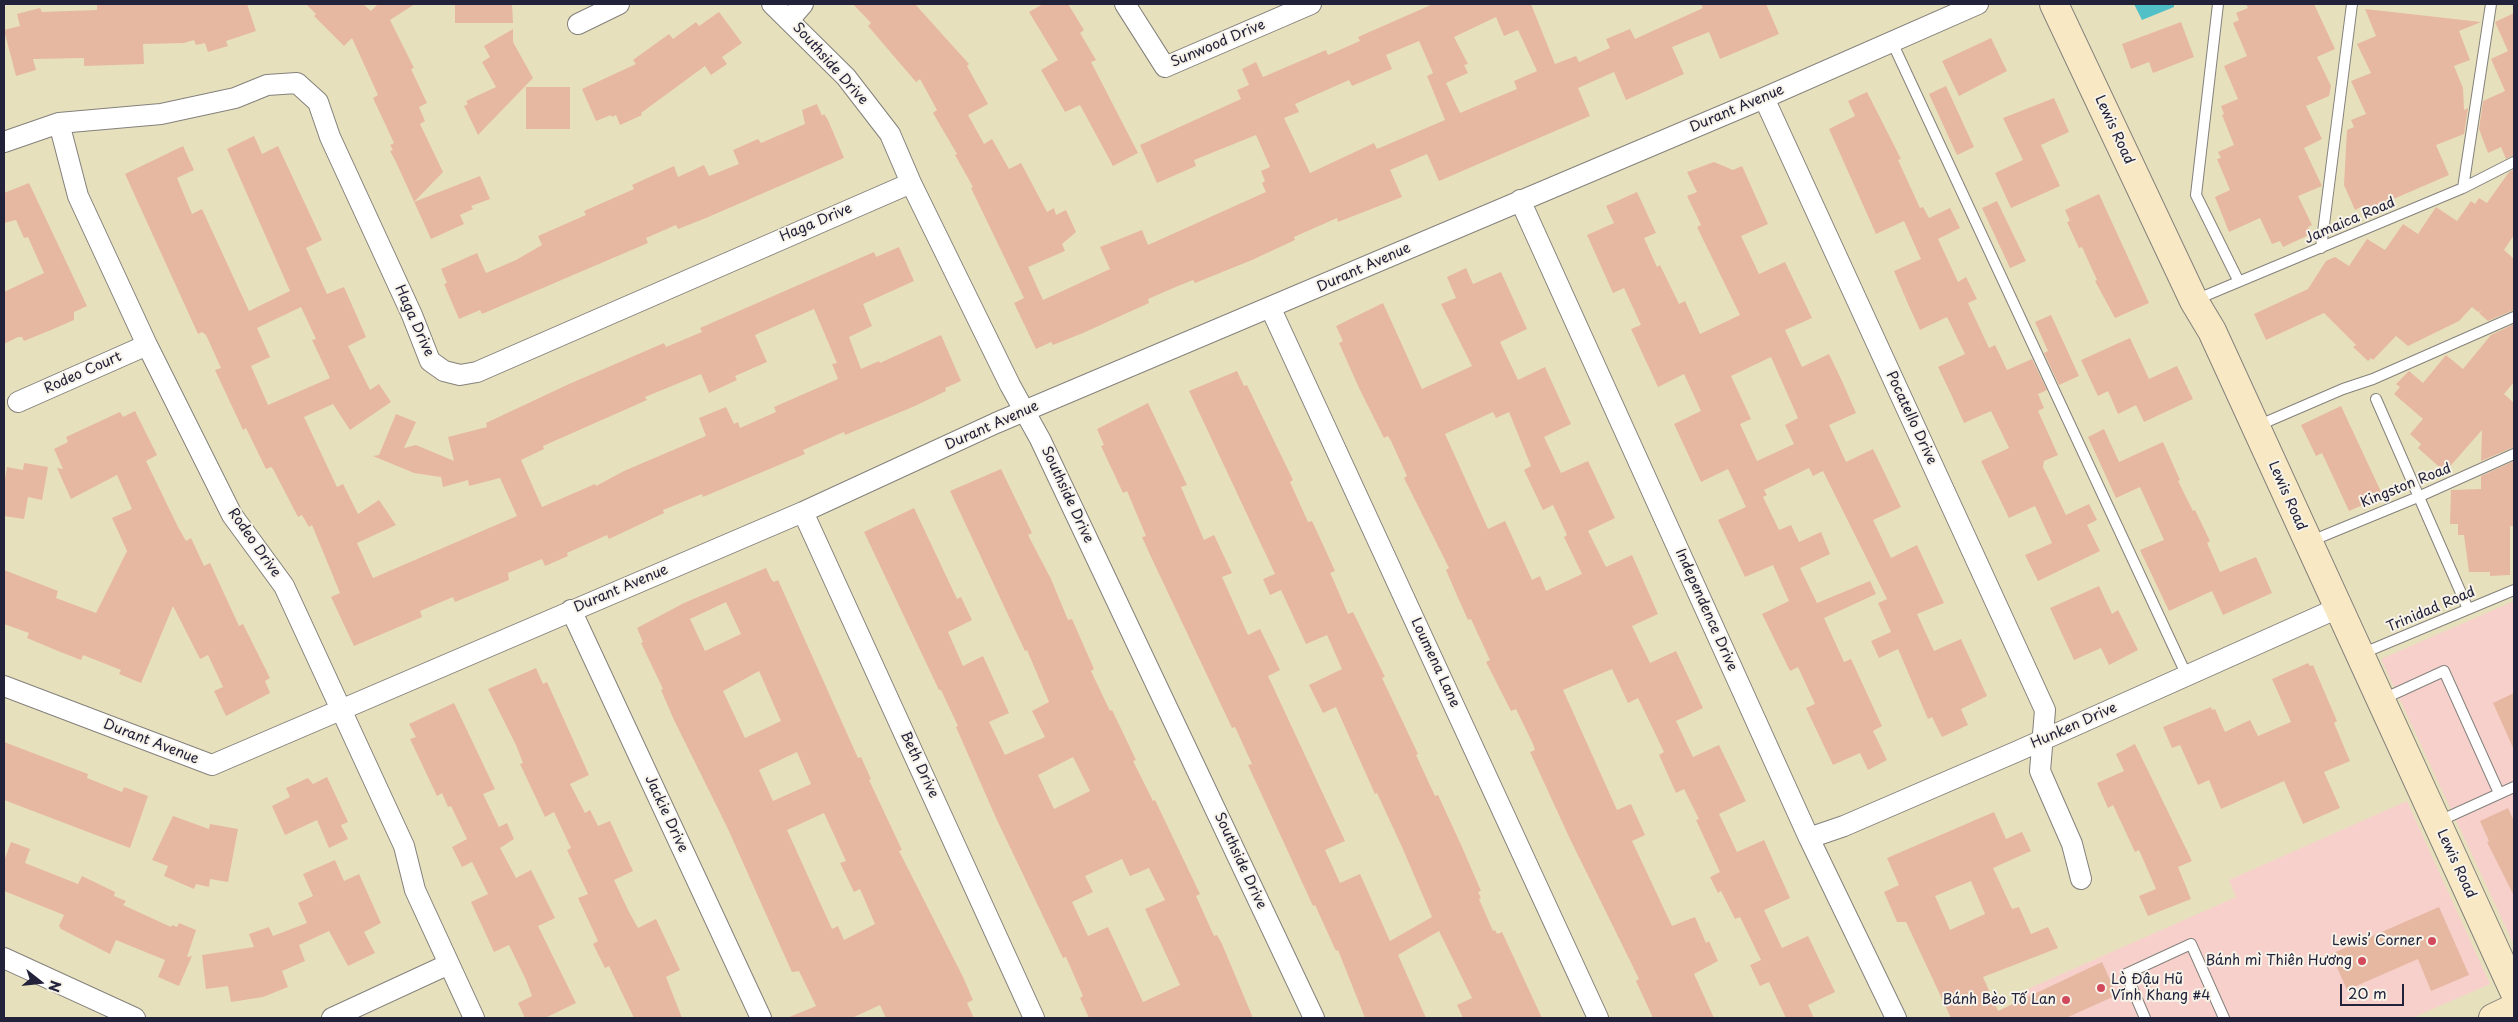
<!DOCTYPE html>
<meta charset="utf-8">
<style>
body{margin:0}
#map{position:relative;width:2518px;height:1022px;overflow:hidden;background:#e7e0bc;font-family:"Playpen Sans",sans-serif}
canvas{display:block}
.frame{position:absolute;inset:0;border:5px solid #22223b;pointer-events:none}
.north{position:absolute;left:15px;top:957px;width:50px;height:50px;-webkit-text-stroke:4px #f7f3e8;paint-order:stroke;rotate:106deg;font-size:14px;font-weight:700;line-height:20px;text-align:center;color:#22223b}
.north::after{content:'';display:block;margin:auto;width:18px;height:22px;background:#22223b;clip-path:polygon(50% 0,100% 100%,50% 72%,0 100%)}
.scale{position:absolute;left:2340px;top:984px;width:64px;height:22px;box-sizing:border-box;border:2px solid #22223b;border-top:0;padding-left:6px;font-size:15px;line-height:18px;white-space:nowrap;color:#22223b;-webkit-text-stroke:4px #f7f3e8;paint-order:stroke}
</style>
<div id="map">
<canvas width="2518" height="1022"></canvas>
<div class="frame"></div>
<div class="north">N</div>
<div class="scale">20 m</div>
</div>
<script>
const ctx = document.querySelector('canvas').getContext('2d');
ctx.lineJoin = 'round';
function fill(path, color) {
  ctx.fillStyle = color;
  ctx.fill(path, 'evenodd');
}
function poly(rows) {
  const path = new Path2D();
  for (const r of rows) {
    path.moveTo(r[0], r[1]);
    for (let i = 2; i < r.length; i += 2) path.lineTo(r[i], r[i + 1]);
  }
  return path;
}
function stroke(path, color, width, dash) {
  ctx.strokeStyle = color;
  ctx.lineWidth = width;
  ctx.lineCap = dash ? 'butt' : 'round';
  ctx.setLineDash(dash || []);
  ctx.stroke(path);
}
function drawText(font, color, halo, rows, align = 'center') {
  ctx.font = font + ' "Playpen Sans",sans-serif';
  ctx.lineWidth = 4;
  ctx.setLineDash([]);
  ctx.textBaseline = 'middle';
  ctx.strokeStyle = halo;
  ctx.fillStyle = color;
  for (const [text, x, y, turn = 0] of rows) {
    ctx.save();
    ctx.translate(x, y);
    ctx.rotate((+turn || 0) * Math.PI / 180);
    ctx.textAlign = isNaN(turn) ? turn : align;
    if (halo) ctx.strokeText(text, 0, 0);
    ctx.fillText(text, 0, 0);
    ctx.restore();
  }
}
fill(poly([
 [2514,601,2514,945,2381,659],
 [2407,801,2490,984,2412,1018,2022,1018,2012,996,2236,897,2229,880]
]), '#f7d0cc');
fill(poly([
 [2134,4,2174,4,2174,7,2142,20]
]), '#52c0c7');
fill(poly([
 [97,4,247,4,256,31,226,41,228,46,208,52,205,43,196,45,194,40,184,43,143,44,144,64,84,66,84,58,33,59,36,70,16,76,4,30,20,26,17,14,40,8,42,12,97,10],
 [306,4,363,4,371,11,378,4,415,4,390,20,414,68,411,69,427,103,419,107,425,121,420,124,443,172,414,202,480,176,490,199,471,206,473,209,460,215,464,224,431,239,396,162,390,151,393,150,390,145,394,143,373,98,378,95,352,38,344,46,314,16,316,14],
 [476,4,512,4,513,23,455,23,455,5],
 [853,4,915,4,969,64,967,66,988,104,968,115,984,144,992,139,1009,169,1021,163,1047,212,1054,208,1056,215,1066,210,1076,232,1062,244,1065,251,1028,267,1043,300,1110,269,1100,247,1142,230,1148,245,1266,192,1262,183,1265,181,1261,171,1270,167,1256,135,1194,160,1196,166,1157,183,1140,145,1241,99,1237,90,1249,85,1242,69,1256,62,1263,77,1326,50,1328,55,1360,41,1358,37,1433,4,1531,4,1555,64,1576,56,1579,62,1610,48,1606,39,1630,29,1635,39,1703,8,1701,4,1766,4,1779,34,1720,59,1709,32,1672,47,1684,74,1626,100,1614,72,1578,88,1590,116,1439,181,1427,154,1390,170,1402,197,1338,222,1337,218,1294,237,1295,240,1252,260,1195,283,1193,280,1178,286,1148,299,1149,303,1083,333,1053,345,1051,342,1036,349,1014,303,1024,298,971,188,973,187,955,155,957,154,933,113,937,110,920,79,916,82,868,26,871,23],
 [1496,17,1504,36,1518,30,1537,71,1514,81,1517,89,1460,113,1446,83,1468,73,1464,65,1468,64,1454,37],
 [1419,41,1433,73,1427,76,1445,120,1377,149,1374,143,1310,173,1284,118,1299,112,1295,104,1349,80,1352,86,1392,69,1386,55],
 [1043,4,1068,4,1084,30,1080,33,1096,60,1091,62,1138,153,1113,166,1080,105,1065,112,1041,70,1058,60,1029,12],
 [2246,4,2314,4,2335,49,2317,57,2331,86,2329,96,2306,106,2322,139,2304,148,2322,186,2298,196,2312,225,2308,227,2311,234,2283,247,2280,241,2272,244,2260,218,2229,232,2215,197,2230,190,2217,159,2221,158,2218,152,2234,145,2222,115,2224,114,2221,106,2238,99,2224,66,2247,56,2233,23,2239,20,2236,13,2248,8],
 [2365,9,2481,22,2459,31,2470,60,2454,66,2463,88,2464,110,2468,108,2464,134,2436,145,2449,175,2391,200,2393,204,2366,215,2363,206,2355,210,2344,185,2347,130,2354,127,2351,120,2366,114,2351,81,2371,73,2357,44,2376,36],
 [719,12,742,43,722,57,727,64,711,75,705,66,641,113,642,115,620,125,616,115,612,117,611,115,596,121,582,89,636,64,633,60,669,34,673,39,696,22,699,26],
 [2514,13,2514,155,2506,159,2501,147,2488,153,2479,129,2483,101,2505,91,2491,59,2508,51,2495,22],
 [2181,22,2194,57,2153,73,2149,62,2131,69,2122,44],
 [513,29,513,42,533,78,478,135,464,106,468,104,466,101,496,87,482,62,490,57,484,46],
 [1991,38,2007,71,1959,96,1942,61],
 [1946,86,1974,147,1957,155,1929,94],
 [526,87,570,87,570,129,526,129],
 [1867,92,1901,159,1898,160,1920,208,1923,207,1929,218,1950,208,1960,228,1938,239,1958,282,1966,277,1977,299,1968,303,1989,348,1995,345,2007,370,2032,359,2047,390,2038,394,2044,408,2038,411,2058,455,2044,461,2043,467,2066,515,2089,504,2097,520,2087,525,2100,551,2038,581,2025,555,2052,543,2035,506,2009,518,1981,461,2009,448,1991,411,1964,423,1950,392,1938,367,1965,354,1947,317,1920,330,1908,304,1894,271,1921,259,1904,221,1876,234,1829,129,1855,116,1848,101],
 [2054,98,2069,132,2041,145,2060,186,2011,208,1995,173,2023,160,2003,118],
 [817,104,822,116,824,114,828,120,844,158,706,218,678,229,676,225,646,238,648,243,510,302,482,314,480,310,459,319,444,284,447,283,441,269,477,253,486,273,516,260,542,245,538,236,586,215,584,211,634,189,632,185,674,166,678,177,704,165,709,176,739,164,733,150,758,139,761,143,805,124,802,110],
 [254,136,262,154,278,146,322,240,306,248,327,294,344,287,366,337,348,346,370,390,379,384,391,402,350,430,333,404,304,417,337,487,343,484,358,514,379,500,396,525,357,543,373,578,517,516,500,478,469,486,468,480,443,487,441,477,414,473,373,456,379,455,396,414,416,422,404,448,416,445,454,461,448,437,487,427,486,423,569,384,664,343,666,347,702,332,700,328,874,252,876,257,899,247,914,281,863,304,872,326,849,337,861,369,879,361,880,363,941,335,961,381,945,388,946,391,915,406,845,435,844,432,803,450,805,454,703,497,702,494,663,510,664,513,609,539,607,535,567,553,568,556,545,566,542,559,508,573,509,580,455,602,453,597,420,611,422,617,354,646,331,597,340,593,312,525,309,527,302,515,298,517,273,469,271,467,266,469,246,428,243,430,215,370,221,368,206,335,202,332,198,334,125,174,183,146,194,170,177,178,192,214,202,209,249,311,290,291,227,149],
 [301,307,316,339,312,340,330,378,268,405,251,366,270,357,257,328],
 [814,309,837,363,832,364,838,379,774,407,776,412,740,428,738,422,734,424,726,407,699,418,706,436,624,471,596,486,595,484,542,507,521,460,544,449,543,446,647,400,645,397,701,374,709,393,737,380,735,376,767,362,755,335],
 [1714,162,1733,170,1742,166,1768,224,1741,236,1759,274,1785,262,1812,318,1785,330,1802,367,1829,354,1842,381,1856,413,1829,425,1846,462,1873,449,1901,507,1873,520,1891,558,1917,545,1944,603,1917,614,1934,651,1961,639,1987,696,1961,709,1968,725,1942,737,1932,717,1928,719,1898,649,1879,658,1871,641,1891,632,1878,603,1887,599,1823,471,1813,476,1809,468,1764,490,1767,495,1763,497,1779,530,1791,525,1799,542,1821,532,1830,554,1800,568,1817,603,1870,581,1876,594,1824,618,1844,662,1851,659,1882,726,1873,731,1887,760,1868,770,1860,753,1833,765,1806,708,1815,704,1798,667,1790,671,1762,614,1789,601,1773,565,1745,577,1718,520,1746,507,1728,469,1701,482,1674,424,1701,411,1684,374,1658,387,1631,329,1641,325,1624,288,1613,293,1587,235,1614,223,1606,206,1637,192,1656,233,1644,238,1657,267,1660,265,1679,304,1685,301,1700,334,1740,315,1697,227,1701,225,1687,196,1697,192,1687,172],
 [1771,357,1798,418,1785,425,1794,444,1757,461,1740,424,1751,419,1731,376],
 [2514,170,2514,235,2504,250,2514,259,2514,310,2488,321,2479,313,2481,311,2478,312,2472,307,2459,321,2408,346,2396,336,2373,360,2371,358,2368,361,2353,347,2356,345,2324,313,2266,340,2254,314,2308,289,2326,261,2335,257,2349,266,2367,239,2385,250,2403,224,2418,234,2436,207,2457,221,2471,201,2475,204,2479,198,2487,203,2509,172],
 [29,183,87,306,74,312,74,320,51,330,24,341,22,337,18,337,4,344,4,292,44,273,28,237,24,238,16,220,4,223,4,193],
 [2099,194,2149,303,2115,318,2095,281,2097,280,2082,247,2079,248,2067,222,2070,221,2065,210],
 [1997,201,2026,261,2010,268,1982,208],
 [1466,268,1473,284,1501,272,1527,329,1500,342,1518,380,1545,367,1571,424,1544,437,1561,473,1588,461,1615,518,1588,531,1606,567,1632,555,1658,614,1632,626,1650,663,1676,651,1703,708,1676,721,1693,757,1719,745,1746,801,1719,814,1737,852,1764,840,1790,898,1764,910,1782,948,1808,936,1835,992,1808,1005,1814,1018,1786,1018,1769,982,1760,986,1750,965,1761,960,1740,917,1735,919,1721,891,1718,893,1710,877,1720,872,1696,820,1699,819,1684,789,1676,793,1659,755,1664,752,1638,698,1628,703,1612,669,1563,690,1617,810,1631,804,1645,835,1632,841,1672,926,1695,917,1706,943,1709,941,1718,961,1694,974,1714,1018,1653,1018,1636,981,1639,979,1570,839,1530,752,1535,750,1533,744,1516,709,1511,711,1486,662,1490,660,1471,619,1468,620,1458,598,1446,570,1449,568,1404,478,1407,476,1391,441,1388,436,1384,438,1359,388,1339,343,1343,341,1336,326,1383,303,1422,389,1472,366,1441,304,1456,298,1447,277],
 [1493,412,1496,418,1509,412,1531,466,1524,470,1543,510,1553,505,1567,535,1564,537,1582,574,1546,591,1540,576,1532,580,1505,521,1488,529,1445,434],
 [2051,315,2079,376,2059,385,2044,353,2048,351,2035,322],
 [2514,324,2514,382,2504,394,2514,403,2514,447,2481,461,2482,430,2445,472,2418,448,2421,444,2410,434,2423,419,2394,394,2400,387,2396,384,2409,371,2423,383,2446,355,2463,369,2491,335],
 [2130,338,2149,379,2177,366,2193,399,2144,422,2136,405,2118,414,2108,391,2098,396,2081,360],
 [1237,371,1244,386,1247,385,1293,480,1290,482,1308,522,1312,521,1325,549,1335,571,1330,573,1333,579,1348,614,1353,612,1385,677,1382,678,1418,754,1416,755,1435,796,1438,795,1462,847,1481,891,1478,892,1481,898,1479,899,1493,931,1495,930,1497,934,1502,932,1542,1018,1463,1018,1457,1005,1472,998,1439,931,1398,955,1426,1018,1365,1018,1338,950,1336,951,1315,905,1313,906,1248,765,1252,764,1235,727,1232,728,1152,559,1142,537,1146,536,1127,491,1123,493,1101,446,1104,445,1097,429,1148,403,1187,485,1181,487,1204,540,1214,535,1232,573,1222,577,1248,635,1260,629,1280,670,1268,676,1345,841,1325,850,1340,883,1360,874,1390,941,1432,917,1402,847,1377,793,1375,794,1336,707,1323,713,1309,685,1342,669,1327,635,1306,644,1281,590,1270,595,1263,579,1275,574,1189,391],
 [2341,406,2383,496,2349,511,2322,453,2316,456,2301,425],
 [135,411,157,455,146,461,178,527,186,541,191,538,204,566,210,563,239,626,243,624,270,678,265,681,270,693,226,716,214,691,223,687,208,655,200,659,173,606,141,683,119,674,121,670,83,655,81,660,58,651,27,638,29,633,4,624,4,570,58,591,56,598,96,613,127,551,112,518,132,509,117,475,71,499,57,468,63,469,54,449,68,442,66,437,120,412,123,417],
 [2104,429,2119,462,2163,442,2180,480,2178,481,2193,511,2195,510,2210,541,2207,543,2220,572,2256,557,2272,593,2223,615,2212,591,2169,611,2140,550,2164,540,2140,487,2116,498,2088,437],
 [2514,461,2513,526,2510,526,2510,575,2490,576,2490,572,2469,572,2464,535,2458,535,2458,524,2450,524,2451,490,2481,489,2481,476],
 [24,463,48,467,42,500,28,497,24,519,4,516,4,485,7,467,23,470],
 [1001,469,1032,533,1028,535,1051,579,1068,620,1072,619,1094,669,1091,671,1110,711,1112,710,1136,760,1133,761,1153,801,1155,800,1200,894,1196,896,1214,936,1217,935,1222,944,1253,1018,1089,1018,1080,998,1083,996,1066,957,1063,958,996,818,956,727,958,726,941,690,939,690,864,532,914,508,957,599,961,597,972,620,948,632,963,666,983,656,1009,713,989,722,1005,755,1045,737,1032,711,1049,702,1027,650,1025,651,950,491],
 [1073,757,1090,791,1054,809,1038,775],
 [1122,859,1130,876,1149,868,1165,900,1145,909,1180,985,1143,1002,1108,927,1088,936,1072,902,1093,892,1085,876],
 [766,568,771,579,774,582,778,580,858,758,861,757,871,779,869,780,902,850,899,851,963,977,973,1000,967,1003,974,1018,886,1018,880,1005,852,1018,787,1018,816,1006,799,971,792,972,782,950,728,829,674,720,661,690,663,689,641,643,643,642,637,628,684,603],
 [726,602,741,634,705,651,690,619],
 [759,671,781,721,745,738,723,691],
 [797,752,811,784,773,801,759,770],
 [824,813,846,861,840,863,854,892,860,889,875,924,844,940,838,926,832,929,787,830],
 [2099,586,2112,614,2118,610,2138,650,2109,665,2101,648,2074,660,2050,608],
 [2308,663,2310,666,2313,665,2324,691,2337,721,2334,723,2350,761,2324,772,2340,808,2303,824,2284,781,2221,809,2209,780,2198,785,2180,745,2172,748,2163,727,2211,707,2212,710,2215,709,2225,732,2250,720,2258,736,2291,722,2272,679],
 [536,668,543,684,547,682,589,775,570,784,585,813,590,810,598,826,610,821,633,871,614,880,628,910,638,928,656,919,680,970,666,977,682,1018,634,1018,609,966,605,968,593,944,598,941,578,898,588,894,567,850,571,848,554,812,545,817,520,764,523,763,516,745,488,689],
 [2514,693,2514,750,2493,703],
 [454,703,495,789,483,794,499,827,507,823,514,839,500,848,516,878,531,870,555,918,538,926,576,1003,545,1018,525,1018,518,1003,532,996,526,980,509,945,494,952,471,902,488,894,472,862,462,867,452,847,467,839,451,806,448,807,442,793,437,796,410,739,416,737,409,724],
 [4,742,88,774,87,778,122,792,124,787,148,796,130,848,4,800],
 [2135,744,2192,861,2178,867,2191,899,2148,916,2139,896,2156,889,2139,850,2135,852,2113,805,2108,808,2097,783,2124,771,2116,754],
 [327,777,348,822,341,825,348,839,329,848,317,820,285,835,272,806,290,797,286,788,308,778,313,784],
 [2508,808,2514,821,2514,896,2487,842,2489,841,2480,821],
 [1994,812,2006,839,2022,832,2031,851,1993,868,2012,909,2019,907,2031,934,2048,927,2058,948,1983,977,1998,1011,2102,962,2117,995,2066,1018,1951,1018,1906,922,1897,922,1884,892,1899,885,1887,858],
 [1971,881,1985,914,1950,930,1935,896],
 [173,816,209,829,210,824,238,829,228,882,210,879,209,887,196,884,194,889,164,876,168,866,152,860],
 [11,842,30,849,25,863,78,884,82,876,115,892,114,896,126,901,123,905,171,927,172,925,177,927,179,923,196,930,187,957,192,956,179,986,158,977,165,960,116,940,110,954,61,929,59,926,64,915,4,891,4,861],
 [335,860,344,881,359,874,368,894,381,923,364,932,375,953,348,966,329,931,299,945,305,961,282,971,288,987,263,997,231,1002,228,986,206,989,202,955,254,947,249,934,269,927,273,936,307,923,298,903,313,896,303,874],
 [2439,907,2469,975,2431,991,2418,959,2347,990,2331,954]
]), '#e7b8a1');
const lane = poly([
 [2218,4,2196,195,2238,280],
 [1892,42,2187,676],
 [2463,188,2491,4],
 [2321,248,2352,4],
 [2195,300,2463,188,2514,162],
 [2376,399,2468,609],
 [2257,426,2343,389,2373,379,2514,317],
 [2311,541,2418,497,2514,454],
 [2361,654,2514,590],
 [2383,699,2444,671,2499,793],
 [2437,822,2514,787],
 [2145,1018,2126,974,2191,944,2224,1018]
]);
const street = poly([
 [772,4,846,77,890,134,911,183,1010,385,1040,439,1314,1018],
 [1125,4,1165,67,1311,4],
 [790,19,803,4],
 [578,24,619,4],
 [1764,98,2045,710,2040,771,2072,844,2081,879],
 [59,123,78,196,147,345,232,515,284,586,404,846,415,890,474,1018],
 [4,142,59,123,161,114,235,98,267,85,297,83,318,102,330,137,412,315,430,361,444,371,460,375,477,372,911,183],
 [1520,200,1809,838,1896,1018],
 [1271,309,1598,1018],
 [18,402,147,345],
 [803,512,1034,1018],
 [571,610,761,1018],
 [4,686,212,765,803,512,996,423,1764,98,1978,4],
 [1809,838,1844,826,2018,751,2338,608],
 [4,958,135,1018],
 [332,1018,449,964]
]);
const secondary = poly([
 [2054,4,2194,301,2212,331,2514,991],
 [2493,1018,2514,1008]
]);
stroke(lane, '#84817c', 12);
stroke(street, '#84817c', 22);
stroke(secondary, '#84817c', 30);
stroke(lane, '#fff', 10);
stroke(street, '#fff', 20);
stroke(secondary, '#f8e8c3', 28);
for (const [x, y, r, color] of [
 [2432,941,5,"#d1495b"],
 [2362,961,5,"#d1495b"],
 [2101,988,5,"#d1495b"],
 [2066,1000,5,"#d1495b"]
]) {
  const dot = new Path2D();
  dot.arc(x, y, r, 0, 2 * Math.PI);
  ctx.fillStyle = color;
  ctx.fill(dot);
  stroke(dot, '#f7f3e8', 2);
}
drawText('14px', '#22223b', '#f7f3e8', [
 ["Sunwood Drive",1218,44,-23],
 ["Southside Drive",830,64,48],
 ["Durant Avenue",1737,109,-23],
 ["Lewis Road",2114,130,65],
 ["Jamaica Road",2350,221,-23],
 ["Haga Drive",816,223,-23],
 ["Durant Avenue",1364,268,-24],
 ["Haga Drive",414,321,66],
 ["Rodeo Court",83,373,-24],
 ["Pocatello Drive",1911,418,65],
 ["Durant Avenue",992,426,-24],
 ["Kingston Road",2406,486,-22],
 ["Southside Drive",1067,495,65],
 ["Lewis Road",2287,496,66],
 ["Rodeo Drive",254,543,55],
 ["Durant Avenue",621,589,-23],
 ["Independence Drive",1706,610,66],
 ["Trinidad Road",2431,610,-23],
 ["Loumena Lane",1435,663,65],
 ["Hunken Drive",2074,726,-24],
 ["Durant Avenue",151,742,21],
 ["Beth Drive",919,765,65],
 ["Jackie Drive",666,814,65],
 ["Southside Drive",1240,861,65],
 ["Lewis Road",2456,864,65]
]);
drawText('14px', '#22223b', '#f7f3e8', [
 ["Lewis’ Corner",2422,941],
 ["Bánh mì Thiên Hương",2352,961],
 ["Lò Đậu Hũ",2111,980,"left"],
 ["Vĩnh Khang #4",2111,996,"left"],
 ["Bánh Bèo Tố Lan",2056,1000]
], 'right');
</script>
